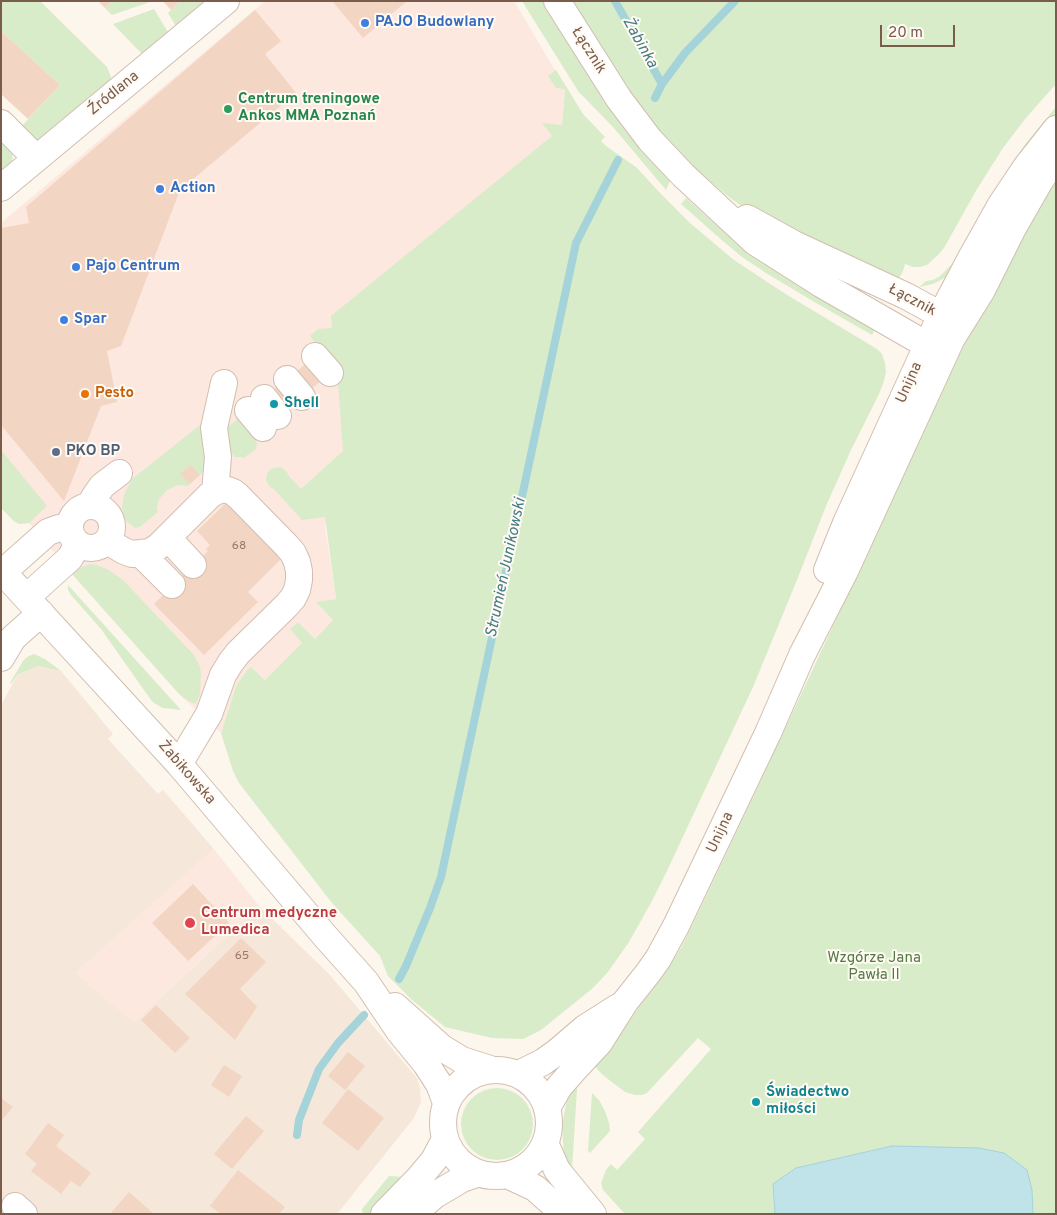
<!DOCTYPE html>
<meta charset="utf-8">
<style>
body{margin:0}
#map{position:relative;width:1057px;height:1215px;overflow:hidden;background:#fdf6ec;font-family:Overpass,sans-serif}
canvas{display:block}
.frame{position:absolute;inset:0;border:2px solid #7a5c4d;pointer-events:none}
.scale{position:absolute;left:880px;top:25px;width:75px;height:22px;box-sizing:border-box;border:2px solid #7a5c4d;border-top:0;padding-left:6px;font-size:15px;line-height:18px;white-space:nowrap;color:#7a5c4d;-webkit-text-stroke:4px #fffaf3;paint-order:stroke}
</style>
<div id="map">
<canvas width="1057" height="1215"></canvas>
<div class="frame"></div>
<div class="scale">20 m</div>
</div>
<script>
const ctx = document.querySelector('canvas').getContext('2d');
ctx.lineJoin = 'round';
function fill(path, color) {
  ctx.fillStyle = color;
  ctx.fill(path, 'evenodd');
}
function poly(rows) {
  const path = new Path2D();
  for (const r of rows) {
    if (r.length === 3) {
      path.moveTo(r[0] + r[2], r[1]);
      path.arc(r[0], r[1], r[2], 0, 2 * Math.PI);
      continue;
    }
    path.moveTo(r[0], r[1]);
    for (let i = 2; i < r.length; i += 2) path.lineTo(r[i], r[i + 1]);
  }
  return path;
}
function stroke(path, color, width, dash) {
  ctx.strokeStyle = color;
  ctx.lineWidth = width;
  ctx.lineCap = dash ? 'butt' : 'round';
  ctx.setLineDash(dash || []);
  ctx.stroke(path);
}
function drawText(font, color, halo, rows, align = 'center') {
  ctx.font = font + ' Overpass,sans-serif';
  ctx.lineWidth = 4;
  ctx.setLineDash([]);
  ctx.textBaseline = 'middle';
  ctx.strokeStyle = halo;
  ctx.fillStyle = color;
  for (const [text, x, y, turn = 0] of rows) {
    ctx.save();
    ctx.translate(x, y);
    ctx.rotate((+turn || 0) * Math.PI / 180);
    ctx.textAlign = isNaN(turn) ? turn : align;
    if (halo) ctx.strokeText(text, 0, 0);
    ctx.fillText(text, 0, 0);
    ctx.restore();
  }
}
fill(poly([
 [38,666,61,671,113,734,108,739,158,794,163,790,214,849,76,973,134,1022,259,906,329,974,417,1078,420,1088,421,1102,414,1118,337,1214,1,1214,1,706,17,675]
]), '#f5e8da');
fill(poly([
 [265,1,514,1,565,87,562,126,351,459,325,526,336,599,317,602,333,620,315,639,298,622,290,629,303,643,265,680,251,667,247,670,236,686,221,733,179,694,72,574,29,523,19,524,14,521,1,508,1,223],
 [214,849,259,906,134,1022,75,973]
]), '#fde8e0');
fill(poly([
 [1,1,40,1,107,67,111,77,110,82,38,142,20,128,60,85,1,31],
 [112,1,153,1,112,15,105,8],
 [180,1,209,1,177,28,168,13],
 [522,1,543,2,641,149,670,181,666,190,613,127,578,91],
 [573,1,611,1,615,7,623,1,1056,1,1056,84,1025,119,1003,148,977,189,944,248,938,255,927,265,920,267,913,267,905,264,903,271,897,282,744,208,725,194,688,162,658,130,627,88],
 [154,9,169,34,143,55,113,24],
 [556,70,583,114,605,137,601,141,606,146,636,167,662,195,690,223,734,260,784,293,877,349,882,354,885,363,886,372,884,381,879,394,851,450,826,506,797,580,753,687,666,873,652,901,629,942,608,972,593,988,541,1030,523,1039,492,1038,445,1027,412,1000,388,976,380,956,332,903,239,783,233,771,221,733,236,686,247,670,251,667,265,680,302,643,290,629,298,622,315,639,333,620,316,602,336,599,325,517,302,520,274,489,270,487,266,480,267,473,270,470,273,468,281,467,287,472,288,475,301,489,343,451,337,369,310,336,318,329,332,328,331,316,552,136,542,123,562,125,565,89,556,88,548,76],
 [1056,107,1056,115,1050,121,948,276,933,284,919,287,926,281,933,280,940,276,954,262,1000,182,1026,143],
 [1,135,13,153,12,161,8,168,1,174],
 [1056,168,1056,1214,625,1214,603,1190,601,1183,606,1170,611,1164,617,1170,645,1139,638,1132,711,1049,698,1038,647,1093,642,1095,635,1095,625,1092,604,1076,592,1064,615,1039,646,998,664,975,682,946,702,905,755,793,979,313],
 [686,198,735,242,767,264,875,329,872,335,816,303,766,273,742,257,724,242,681,204],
 [240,417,255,435,257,445,255,450,246,456,244,459,243,457,235,457,229,451,225,429],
 [200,425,204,431,207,467,200,475,191,465,181,474,190,484,187,486,178,485,167,490,159,499,157,509,158,512,140,527,135,528,131,525,126,521,122,508,124,495,132,479],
 [1,450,47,506,29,523,19,524,14,521,1,508],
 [90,564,97,565,109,570,123,580,194,655,200,667,201,674,200,692,199,698,195,704,187,700,179,694,72,574,79,568],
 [68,585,181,710,163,708,154,703,151,700,101,629,71,595,68,590],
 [34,654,45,659,61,671,38,666,17,675,11,684,10,683,23,661,27,657],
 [576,1086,577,1089,572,1169,564,1158,562,1126,566,1104,571,1088],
 [497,1124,36],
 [592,1093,599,1100,605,1111,609,1123,610,1131,590,1153,588,1151],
 [389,1176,403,1177,405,1179,370,1214,363,1214,362,1209]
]), '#d8ecc9');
const water = poly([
 [892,1146,979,1148,1004,1153,1027,1170,1032,1190,1033,1214,775,1214,773,1184,796,1168,892,1146]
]);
fill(water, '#bfe3e8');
stroke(water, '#a5d3da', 1);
stroke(poly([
 [615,1,662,84],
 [655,98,662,84,685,53,735,1],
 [399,979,406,966,430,908,441,877,576,243,618,160],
 [297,1135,299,1120,319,1069,338,1043,364,1015]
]), '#a5d3da', 8);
fill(poly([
 [98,1,112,1,105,8],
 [163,1,180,1,171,10],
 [332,1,407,1,363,38],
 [255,10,281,41,265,54,296,93,180,190,121,346,107,351,117,402,101,406,64,501,1,425,1,228,29,223,26,207],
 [1,31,60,85,28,119,1,94],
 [308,362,322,380,255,435,240,417],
 [191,465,200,475,190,484,180,474],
 [226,503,281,559,248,592,258,602,204,655,154,604,208,551,206,549,210,545,197,531],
 [193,884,229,923,188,961,152,923],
 [241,938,266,962,240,989,257,1007,235,1040,185,994],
 [156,1005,190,1038,175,1053,141,1020],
 [348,1052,365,1066,345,1090,328,1076],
 [224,1065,242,1076,229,1097,211,1085],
 [348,1089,384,1118,358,1151,322,1123],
 [1,1098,13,1107,1,1121],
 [246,1116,264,1131,232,1169,214,1154],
 [48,1123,64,1135,56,1146,91,1173,80,1187,71,1181,61,1194,31,1171,37,1164,25,1154],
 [238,1170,285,1207,279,1214,221,1214,210,1206],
 [129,1192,154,1214,110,1214]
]), '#f3d5c3');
const minor = poly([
 [557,1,619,99,650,140,683,175,755,242,821,284,927,345,944,341],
 [1,123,36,158],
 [1,188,226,1],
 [747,218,794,244,906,296,941,315,948,330],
 [315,356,330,373],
 [287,379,302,397],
 [264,398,278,416],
 [248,410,263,428],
 [215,492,218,457,214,428,224,383],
 [91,527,21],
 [89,506,95,496,102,486,119,473],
 [168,538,193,565],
 [107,541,124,551,132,554,150,552,159,546,210,495,215,492,221,490,228,490,233,492,238,496,287,546,293,553,297,562,299,571,299,580,297,590,293,598,287,605,238,653,231,662,223,675,209,714,179,764],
 [141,554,172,585],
 [1,570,179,764,325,936,366,982,399,1031,426,1064,439,1084,446,1103],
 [827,570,846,523,941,315,972,256,1000,206,1026,167,1056,129],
 [3,572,48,532,59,528,70,528],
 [27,597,70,558,78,544],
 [1,658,13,638,41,613],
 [395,1006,442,1048,462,1060,490,1069],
 [496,1123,53],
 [519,1074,543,1062,557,1052,585,1028,618,1007],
 [547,1108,559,1087,573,1071,599,1043,625,1002,648,973,658,959,676,926,768,733,802,655,845,571,952,338,982,290,1013,228,1040,181,1056,157],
 [545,1143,557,1170,593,1214],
 [507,1175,535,1188,564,1214],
 [15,1206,24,1214],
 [384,1214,419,1178,434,1160,445,1139],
 [413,1214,435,1195,462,1179,479,1173]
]);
stroke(minor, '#d1beb0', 28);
stroke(minor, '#fff', 26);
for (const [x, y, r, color] of [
 [365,23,5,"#3f7fe0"],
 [228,109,5,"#2e9e5b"],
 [160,189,5,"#3f7fe0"],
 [76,267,5,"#3f7fe0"],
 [64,320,5,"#3f7fe0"],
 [85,394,5,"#e8710a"],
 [274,404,5,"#0f9aa8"],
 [56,452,5,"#5c6f8a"],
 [190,923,6,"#e0444e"],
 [756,1102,5,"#0f9aa8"]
]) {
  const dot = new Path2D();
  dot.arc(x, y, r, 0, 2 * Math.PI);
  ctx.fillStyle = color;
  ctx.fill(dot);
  stroke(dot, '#fffaf3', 2);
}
drawText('12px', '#987a6a', null, [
 ["68",239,547],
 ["65",242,957]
]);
drawText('bold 15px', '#366cbe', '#fffaf3', [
 ["PAJO Budowlany",375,23],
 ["Action",170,189],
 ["Pajo Centrum",86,267],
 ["Spar",74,320]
], 'left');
drawText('15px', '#7a5c4d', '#fffaf3', [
 ["Łącznik",588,51,58],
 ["Źródlana",114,94,-39],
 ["Łącznik",912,301,28],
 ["Unijna",910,383,-66],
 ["Żabikowska",186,773,49],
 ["Unijna",721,833,-65]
]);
drawText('bold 15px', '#27864d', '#fffaf3', [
 ["Centrum treningowe",238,100],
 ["Ankos MMA Poznań",238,117]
], 'left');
drawText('bold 15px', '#c56008', '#fffaf3', [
 ["Pesto",95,394]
], 'left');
drawText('bold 15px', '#0d838f', '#fffaf3', [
 ["Shell",284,404],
 ["Świadectwo",766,1093],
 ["miłości",766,1110]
], 'left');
drawText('bold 15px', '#4e5e75', '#fffaf3', [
 ["PKO BP",66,452]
], 'left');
drawText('bold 15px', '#be3a42', '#fffaf3', [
 ["Centrum medyczne",201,914],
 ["Lumedica",201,931]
], 'left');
drawText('15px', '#537a41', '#fffaf3', [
 ["Wzgórze Jana",874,959],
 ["Pawła II",874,976]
]);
drawText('italic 16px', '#437c86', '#fffaf3', [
 ["Żabinka",639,43,61],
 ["Strumień Junikowski",507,568,-78]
]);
</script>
